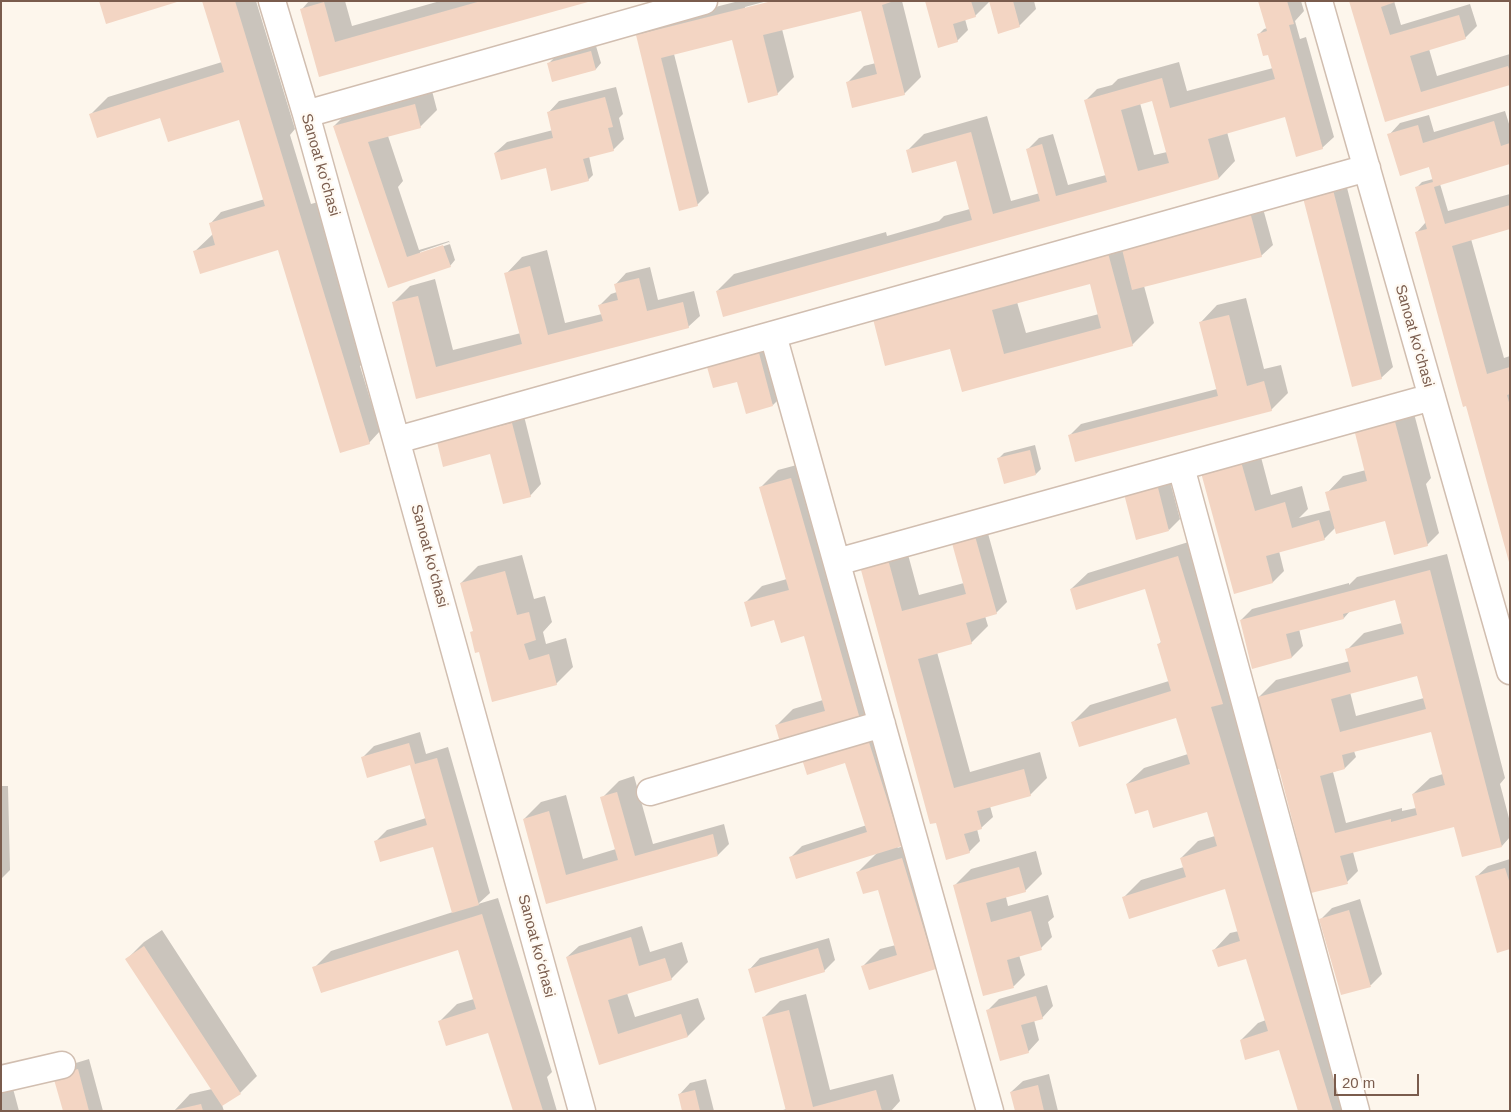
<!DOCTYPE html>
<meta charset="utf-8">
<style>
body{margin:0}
#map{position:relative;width:1511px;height:1112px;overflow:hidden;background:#fdf6ec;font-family:Helvetica,sans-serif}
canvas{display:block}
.frame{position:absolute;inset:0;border:2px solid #7a5c4d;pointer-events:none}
.scale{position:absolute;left:1334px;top:1074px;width:85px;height:22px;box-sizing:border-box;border:2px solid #7a5c4d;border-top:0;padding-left:6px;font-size:15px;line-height:18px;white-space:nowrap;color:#7a5c4d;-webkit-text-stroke:4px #fffaf3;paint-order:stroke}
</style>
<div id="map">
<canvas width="1511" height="1112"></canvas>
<div class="frame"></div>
<div class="scale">20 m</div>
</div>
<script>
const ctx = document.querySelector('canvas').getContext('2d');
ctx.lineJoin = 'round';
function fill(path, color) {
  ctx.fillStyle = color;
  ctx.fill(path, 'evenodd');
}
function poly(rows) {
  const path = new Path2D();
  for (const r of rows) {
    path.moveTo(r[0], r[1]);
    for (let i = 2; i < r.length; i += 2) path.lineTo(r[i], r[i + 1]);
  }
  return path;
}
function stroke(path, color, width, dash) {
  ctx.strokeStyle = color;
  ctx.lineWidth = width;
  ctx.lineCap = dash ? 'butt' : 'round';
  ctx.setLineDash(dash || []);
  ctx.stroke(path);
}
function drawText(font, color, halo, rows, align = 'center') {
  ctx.font = font + ' Helvetica,sans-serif';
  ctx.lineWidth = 4.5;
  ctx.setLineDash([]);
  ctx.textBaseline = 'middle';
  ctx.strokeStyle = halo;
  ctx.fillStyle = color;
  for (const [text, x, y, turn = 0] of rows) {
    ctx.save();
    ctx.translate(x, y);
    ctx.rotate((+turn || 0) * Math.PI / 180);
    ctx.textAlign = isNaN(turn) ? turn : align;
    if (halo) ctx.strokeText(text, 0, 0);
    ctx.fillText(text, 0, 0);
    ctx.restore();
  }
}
fill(poly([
 [203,1,256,1,295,129,290,135,311,204,318,202,366,360,360,366,380,431,369,443,278,248,194,252,213,234,210,224,221,212,265,199,240,118,91,114,108,97,222,62],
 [309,1,345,1,352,26,440,1,587,1,320,75,302,9],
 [739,1,767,1,745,7,745,9,777,1,902,1,921,77,904,94,847,83,864,66,876,63,862,9,782,29,794,77,777,94,733,39,674,54,709,193,697,205,637,36,648,24],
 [926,1,990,1,975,16,965,19,968,30,957,41],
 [990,1,1034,1,1036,9,1019,26],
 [1260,1,1301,1,1304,11,1295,21,1300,39,1306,37,1334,137,1322,148,1286,115,1227,132,1235,161,1219,178,717,291,734,274,886,232,887,236,939,221,944,216,970,209,957,159,907,151,924,134,987,116,1011,201,1040,193,1028,149,1039,138,1053,134,1068,185,1106,175,1086,100,1097,89,1112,85,1118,79,1179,62,1187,91,1273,68,1269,53,1258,35,1264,29,1267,28],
 [1153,100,1167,152,1154,155,1140,103],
 [1351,1,1394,1,1401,25,1470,4,1477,26,1465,38,1429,49,1437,76,1510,54,1510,84,1386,121],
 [596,46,601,63,596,69,548,64,554,58],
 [431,87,437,110,420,127,388,136,403,181,398,187,419,250,449,241,455,260,450,266,389,287,334,126,351,109],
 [449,242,450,244,420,254,420,252],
 [616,87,623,114,619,118,624,139,613,150,589,156,593,175,588,180,495,153,507,142,553,130,548,113,559,101],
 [1505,111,1510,127,1510,163,1440,184,1448,211,1510,194,1510,228,1471,239,1504,358,1510,356,1510,559,1467,404,1417,232,1426,222,1416,188,1422,182,1433,179,1429,166,1389,135,1400,123,1429,115,1434,132],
 [1344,176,1393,367,1381,378,1304,194],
 [1261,201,1273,245,1261,256,1144,286,1154,323,1132,345,962,390,951,347,886,365,1131,236],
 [1090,282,1099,314,1026,333,1017,302],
 [547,250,565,323,602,314,600,305,611,294,617,292,615,285,626,273,650,267,658,300,694,291,700,316,688,327,417,397,393,303,410,286,435,279,453,350,521,333,506,274,522,257],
 [1246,298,1264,369,1281,365,1288,393,1271,410,1070,435,1081,424,1217,389,1201,322,1217,305],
 [770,342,784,394,773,405,738,380,709,368,720,356],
 [1411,402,1431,478,1426,484,1439,533,1427,545,1386,520,1336,527,1324,539,1279,551,1284,571,1273,582,1235,592,1202,469,1257,442,1271,495,1302,486,1308,509,1299,518,1331,510,1327,493,1343,476,1366,470,1355,430],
 [523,412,541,484,530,496,491,453,438,443],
 [1035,445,1041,469,1036,474,998,459,1004,453],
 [808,462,877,722,912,833,897,848,919,842,952,951,935,968,863,966,880,949,896,945,879,888,858,872,878,852,791,857,802,846,867,825,846,761,802,753,776,726,793,709,823,700,805,635,745,603,762,586,787,579,761,487,778,470],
 [1167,470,1180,519,1169,530,1124,490],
 [984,519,1007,602,996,613,985,616,988,626,971,643,937,652,970,772,1040,752,1047,778,1030,795,990,806,993,817,981,828,977,829,980,841,969,852,859,560,903,536,919,595,964,583,951,536],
 [1195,540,1239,686,1229,696,1354,1111,1299,1111,1280,1048,1241,1040,1258,1023,1266,1020,1247,957,1214,950,1230,933,1239,931,1226,888,1124,897,1141,880,1184,867,1181,858,1198,841,1215,836,1207,810,1149,808,1127,784,1144,768,1188,754,1177,716,1073,722,1090,705,1169,681,1158,645,1162,641,1146,587,1071,589,1088,573],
 [1447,554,1505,778,1500,784,1510,822,1510,837,1502,846,1455,825,1353,852,1358,871,1347,882,1281,769,1259,697,1276,680,1350,661,1347,650,1364,633,1402,623,1396,599,1350,611,1344,618,1299,629,1303,646,1292,657,1253,667,1241,620,1252,609,1349,583,1349,585,1357,577],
 [1418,674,1424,698,1356,716,1350,692],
 [1432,730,1443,774,1430,778,1413,794,1416,808,1402,811,1402,808,1346,823,1333,772,1345,768,1356,757,1354,751],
 [522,555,534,599,545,596,552,622,543,632,546,644,566,638,573,667,556,684,474,630,461,583,478,566],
 [420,732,426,754,448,747,490,893,478,904,498,898,552,1072,547,1077,557,1111,514,1111,489,1032,440,1021,457,1004,474,999,458,948,314,968,331,951,453,912,434,845,376,841,387,830,426,818,411,764,363,757,374,746],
 [634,776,653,844,724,824,729,844,718,855,547,903,524,819,541,802,566,795,583,859,616,849,602,798,619,781],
 [1,786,8,786,10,870,1,879],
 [1036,851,1042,874,1025,891,1006,897,1008,906,1048,895,1054,917,1048,922,1052,937,1041,948,1019,955,1025,975,1014,986,984,995,954,886,971,869],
 [1510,859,1510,948,1476,877,1488,866],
 [1360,899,1382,974,1371,985,1342,994,1321,919,1332,908],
 [642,926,650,952,682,942,688,962,671,979,627,993,635,1017,698,998,705,1019,688,1036,600,1063,567,957,579,946],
 [162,930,257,1076,240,1093,222,1105,224,1111,174,1111,190,1094,212,1089,127,959,144,942],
 [829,938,835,960,824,971,749,970,760,958],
 [1047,985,1053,1006,1042,1018,1034,1020,1039,1040,1028,1052,988,1010,999,999],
 [806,994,830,1090,893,1074,900,1101,891,1111,779,1111,787,1109,763,1018,780,1001],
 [89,1059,103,1111,64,1111,66,1066],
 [1049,1074,1058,1111,1016,1111,1011,1092,1023,1081],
 [706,1079,714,1111,683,1111,679,1095,690,1083],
 [11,1081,19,1111,1,1111,1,1084]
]), '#0003');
fill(poly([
 [99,1,177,1,177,2,106,24],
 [202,1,235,1,370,444,340,453,278,250,200,274,193,251,215,245,209,223,265,206,239,120,168,142,160,118,97,138,89,114,224,72],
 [481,1,588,2,319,77,300,9,324,2,335,42],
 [772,1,894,1,882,5,905,95,852,108,846,82,877,74,861,11,763,35,778,95,748,103,732,40,661,58,698,206,679,211,636,35],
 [925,1,971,1,976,17,953,24,958,42,938,48],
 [989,1,1013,1,1020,27,998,34],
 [1258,1,1287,1,1294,24,1289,25,1323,149,1296,157,1285,117,1208,139,1219,179,723,317,716,291,972,220,956,161,912,173,906,150,971,132,993,214,1040,201,1026,149,1042,144,1056,196,1107,182,1084,100,1162,78,1170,108,1275,79,1268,55,1263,56,1257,34,1267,31],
 [1152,101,1169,163,1138,171,1121,110],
 [1349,1,1398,1,1381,7,1390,35,1459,15,1466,39,1410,56,1421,92,1508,66,1510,72,1510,85,1385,122],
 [591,51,596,70,552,82,547,63],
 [605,97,613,127,608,128,614,151,583,159,589,181,551,191,546,168,501,180,494,153,553,138,547,112],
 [415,104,421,128,368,142,407,257,443,245,451,267,388,288,333,126],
 [1494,121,1501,146,1510,143,1510,164,1434,187,1445,224,1510,205,1510,229,1452,246,1487,374,1510,367,1510,394,1507,395,1510,406,1509,562,1466,406,1463,407,1415,232,1427,229,1415,187,1433,182,1429,167,1400,176,1387,134,1418,125,1423,143],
 [1332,186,1382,379,1352,387,1302,194],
 [1250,212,1262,257,1132,290,1121,245],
 [1108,253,1133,346,962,392,950,349,885,366,872,315],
 [1090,284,1101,328,1004,354,992,310],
 [530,266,548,335,603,321,598,305,618,300,614,284,639,278,647,311,683,302,689,328,416,399,392,302,418,296,436,367,522,344,504,273],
 [1229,315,1247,386,1264,381,1272,411,1075,462,1068,435,1218,396,1199,322],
 [759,353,773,406,746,414,737,382,713,388,707,367],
 [1394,418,1428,546,1394,555,1385,521,1336,534,1325,492,1367,481,1354,429],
 [512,423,531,497,503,504,490,454,443,467,437,442],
 [1030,450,1036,475,1004,484,997,458],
 [1240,458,1255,511,1285,502,1292,528,1319,520,1325,540,1266,556,1273,583,1234,594,1200,469],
 [791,478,862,726,782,749,775,725,825,711,804,636,781,643,774,620,751,627,744,602,789,590,759,487],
 [1156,480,1169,531,1136,540,1123,490],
 [973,529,997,614,966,623,972,644,918,659,954,788,1024,769,1031,796,977,811,982,829,964,834,970,853,946,860,936,823,930,824,858,559,886,552,902,611,966,594,950,536],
 [1178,556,1223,704,1211,707,1333,1111,1298,1111,1279,1050,1245,1060,1240,1040,1268,1031,1246,959,1218,967,1212,950,1240,941,1225,889,1129,919,1122,897,1186,877,1180,858,1217,846,1207,812,1153,828,1148,810,1135,814,1126,784,1190,764,1176,718,1079,747,1071,722,1171,691,1157,644,1161,643,1145,589,1076,610,1070,589],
 [1430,570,1502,847,1462,857,1454,827,1340,856,1348,884,1311,893,1279,769,1276,769,1258,697,1351,672,1345,649,1404,634,1395,600,1343,614,1344,619,1286,634,1292,658,1252,669,1240,620],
 [1417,676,1426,709,1340,732,1331,699],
 [1431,732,1445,785,1412,794,1417,815,1391,822,1391,819,1335,833,1320,776,1345,769,1342,755],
 [505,571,517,615,529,612,536,640,524,644,529,660,549,654,557,685,492,702,479,652,475,653,470,632,473,631,460,583],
 [866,733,902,846,796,879,789,857,867,832,845,763,807,775,800,753],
 [409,743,415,764,437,758,479,905,452,913,433,847,380,862,374,841,427,825,410,765,367,778,361,757],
 [617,792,635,856,713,834,718,856,546,904,523,819,549,811,566,875,618,860,600,797],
 [902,858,936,969,869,990,861,966,897,955,878,890,863,894,856,872],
 [1019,867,1026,892,986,903,991,922,1031,911,1042,950,1007,960,1014,988,983,996,953,885],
 [1505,868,1510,884,1510,949,1497,953,1475,876],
 [1349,910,1371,987,1341,995,1319,919],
 [482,914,508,999,543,1111,513,1111,488,1033,446,1046,438,1021,476,1009,458,950,321,993,312,967],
 [631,937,639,966,665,958,672,980,608,1000,618,1034,681,1014,688,1037,599,1065,566,957],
 [144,946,241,1094,222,1106,125,959],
 [818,948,825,972,755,993,748,969],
 [1036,996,1043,1019,1021,1025,1029,1053,1000,1061,986,1010],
 [789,1010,813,1107,876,1090,882,1111,786,1111,762,1017],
 [78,1069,89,1111,63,1111,53,1076],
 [1038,1085,1044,1111,1015,1111,1010,1092],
 [695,1090,700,1111,682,1111,678,1094],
 [201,1104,203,1111,175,1111,175,1110]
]), '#f3d5c3');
const minor = poly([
 [272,1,306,114,582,1111],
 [1319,1,1510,671],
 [306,114,704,1],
 [773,335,990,1111],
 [397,440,1367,168],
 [1181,467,1356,1111],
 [837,562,1432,397],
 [650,792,882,724],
 [1,1079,62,1065]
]);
stroke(minor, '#d1beb0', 29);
stroke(minor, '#fff', 26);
drawText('15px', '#7a5c4d', '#fffaf3', [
 ["Sanoat koʻchasi",320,165,74],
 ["Sanoat koʻchasi",1414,336,74],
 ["Sanoat koʻchasi",429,556,75],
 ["Sanoat koʻchasi",536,946,75]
]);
</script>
